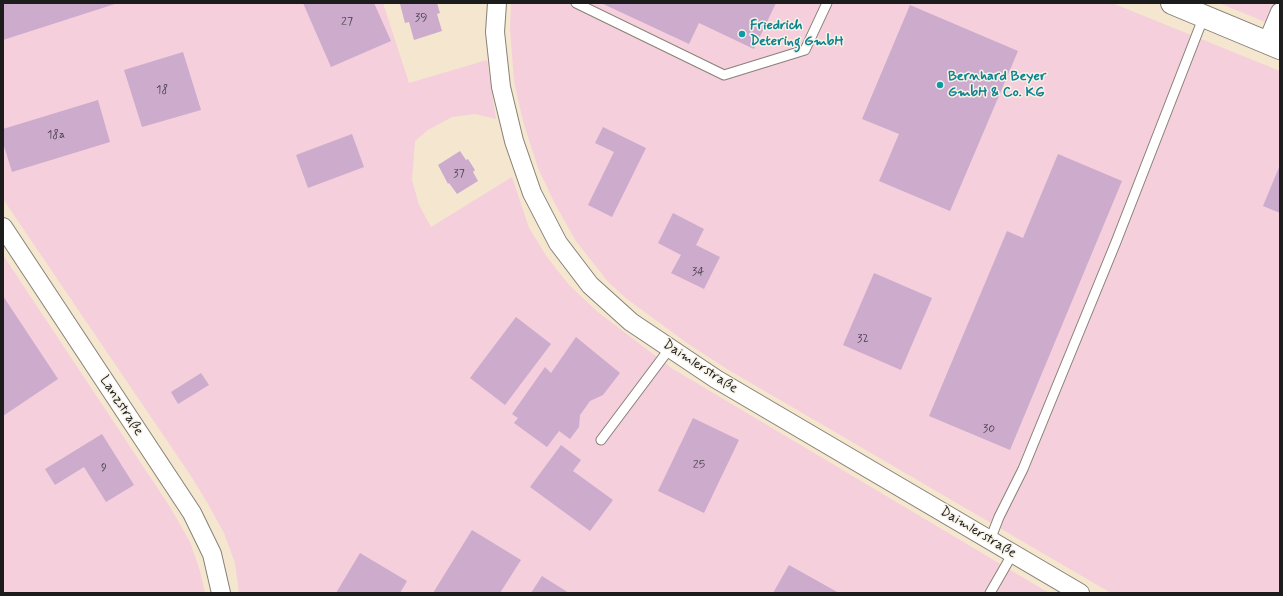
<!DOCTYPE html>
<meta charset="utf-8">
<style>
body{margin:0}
#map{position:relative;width:1283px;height:596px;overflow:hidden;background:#f4e6cf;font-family:Mynerve,sans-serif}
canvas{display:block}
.frame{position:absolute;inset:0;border:4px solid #1c1c1c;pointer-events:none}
</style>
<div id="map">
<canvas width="1283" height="596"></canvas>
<div class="frame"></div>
</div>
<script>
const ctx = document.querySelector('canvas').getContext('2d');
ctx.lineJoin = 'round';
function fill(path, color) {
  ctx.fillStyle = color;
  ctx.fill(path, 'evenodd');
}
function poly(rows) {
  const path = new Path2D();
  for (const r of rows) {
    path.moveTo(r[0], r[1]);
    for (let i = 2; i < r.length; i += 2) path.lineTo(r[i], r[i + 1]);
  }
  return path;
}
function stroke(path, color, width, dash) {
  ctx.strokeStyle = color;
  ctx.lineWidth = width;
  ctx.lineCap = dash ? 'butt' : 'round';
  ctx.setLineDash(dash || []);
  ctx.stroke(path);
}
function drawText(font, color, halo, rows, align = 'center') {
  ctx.font = font + ' Mynerve,sans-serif';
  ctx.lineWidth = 3;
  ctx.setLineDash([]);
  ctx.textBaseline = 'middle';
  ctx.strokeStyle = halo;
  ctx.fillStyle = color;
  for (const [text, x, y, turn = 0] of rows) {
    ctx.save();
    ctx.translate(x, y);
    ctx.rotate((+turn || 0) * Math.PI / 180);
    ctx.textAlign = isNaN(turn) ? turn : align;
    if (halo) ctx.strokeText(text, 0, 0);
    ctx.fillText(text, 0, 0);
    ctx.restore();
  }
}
fill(poly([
 [3,3,383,3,409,83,487,60,496,119,475,114,452,117,428,130,415,141,412,180,419,205,431,227,512,177,529,228,547,257,569,285,599,313,673,369,1049,593,239,593,235,563,224,533,208,504,191,476,3,199],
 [511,3,1112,3,1280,71,1280,593,1111,593,727,369,687,343,627,299,609,283,576,241,554,202,538,168,523,121,514,81,510,29],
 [1219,3,1280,3,1280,28,1231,8],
 [3,255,170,507,190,542,200,571,205,593,3,593]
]), '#f5cfdb');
fill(poly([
 [3,3,118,3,3,40],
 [303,3,374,3,391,41,331,67],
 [401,3,437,3,440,13,437,14,442,31,414,40,409,22,405,23,400,4],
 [601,3,776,3,754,49,699,23,689,44],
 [910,5,1018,51,950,211,879,181,899,134,862,119],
 [183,52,201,110,142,127,124,70],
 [98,100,110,142,12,172,3,143,3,129],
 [603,127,646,148,612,217,588,205,614,152,595,143],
 [352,134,364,167,308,188,296,155],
 [460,151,466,160,468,159,475,170,473,172,478,181,457,194,449,183,448,184,438,165],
 [1058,154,1122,181,1010,450,929,416,1007,231,1023,238],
 [1280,165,1280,213,1263,206],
 [673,213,704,229,696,245,720,257,704,289,671,273,681,255,658,243],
 [874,273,932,298,901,370,843,345],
 [3,296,58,379,3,416],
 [516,317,551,344,505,405,470,378],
 [576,337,620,373,603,395,590,401,580,415,579,427,570,439,559,431,547,447,514,423,518,418,512,414,545,367,551,373],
 [201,373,209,385,178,404,171,392],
 [693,418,739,440,704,513,658,491],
 [102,434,134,485,106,502,84,467,55,485,45,469],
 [561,445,581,460,573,471,613,500,590,531,530,487],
 [472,530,521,560,500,593,433,593],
 [360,553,407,581,400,593,336,593],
 [789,565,839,593,773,593],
 [542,576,569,593,531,593]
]), '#cdabcd');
const lane = poly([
 [576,3,724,75,805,50,827,3],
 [601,440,670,348],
 [990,540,999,517,1023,469,1116,242,1204,16],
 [990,593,1013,553]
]);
const street = poly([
 [497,3,495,32,501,87,514,141,532,193,558,243,590,285,631,322,716,379,1080,593],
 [1267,43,1280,12],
 [3,227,192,513,212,554,221,593]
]);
const secondary = poly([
 [1172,3,1280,48]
]);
stroke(lane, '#888176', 11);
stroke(street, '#888176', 20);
stroke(secondary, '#888176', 24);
stroke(lane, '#fff', 9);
stroke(street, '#fff', 18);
stroke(secondary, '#fff', 22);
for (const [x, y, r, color] of [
 [742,34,4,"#0f9aa8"],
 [940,85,4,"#0f9aa8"]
]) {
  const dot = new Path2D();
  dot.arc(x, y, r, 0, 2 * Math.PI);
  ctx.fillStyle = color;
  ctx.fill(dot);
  stroke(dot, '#f7f3e8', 1.5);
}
drawText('12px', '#484048', null, [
 ["39",421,18],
 ["27",347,22],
 ["18",162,90],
 ["18a",56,135],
 ["37",459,174],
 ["34",698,272],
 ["32",863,339],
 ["30",989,429],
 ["25",699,465],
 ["9",104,468]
]);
drawText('bold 14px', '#0d838f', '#f7f3e8', [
 ["Friedrich",750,26],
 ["Detering GmbH",750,42],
 ["Bernhard Beyer",948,77],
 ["GmbH & Co. KG",948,93]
], 'left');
drawText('14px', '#1c1c1c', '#f7f3e8', [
 ["Daimlerstraße",700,367,33],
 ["Lanzstraße",121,406,57],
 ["Daimlerstraße",978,533,31]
]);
</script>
